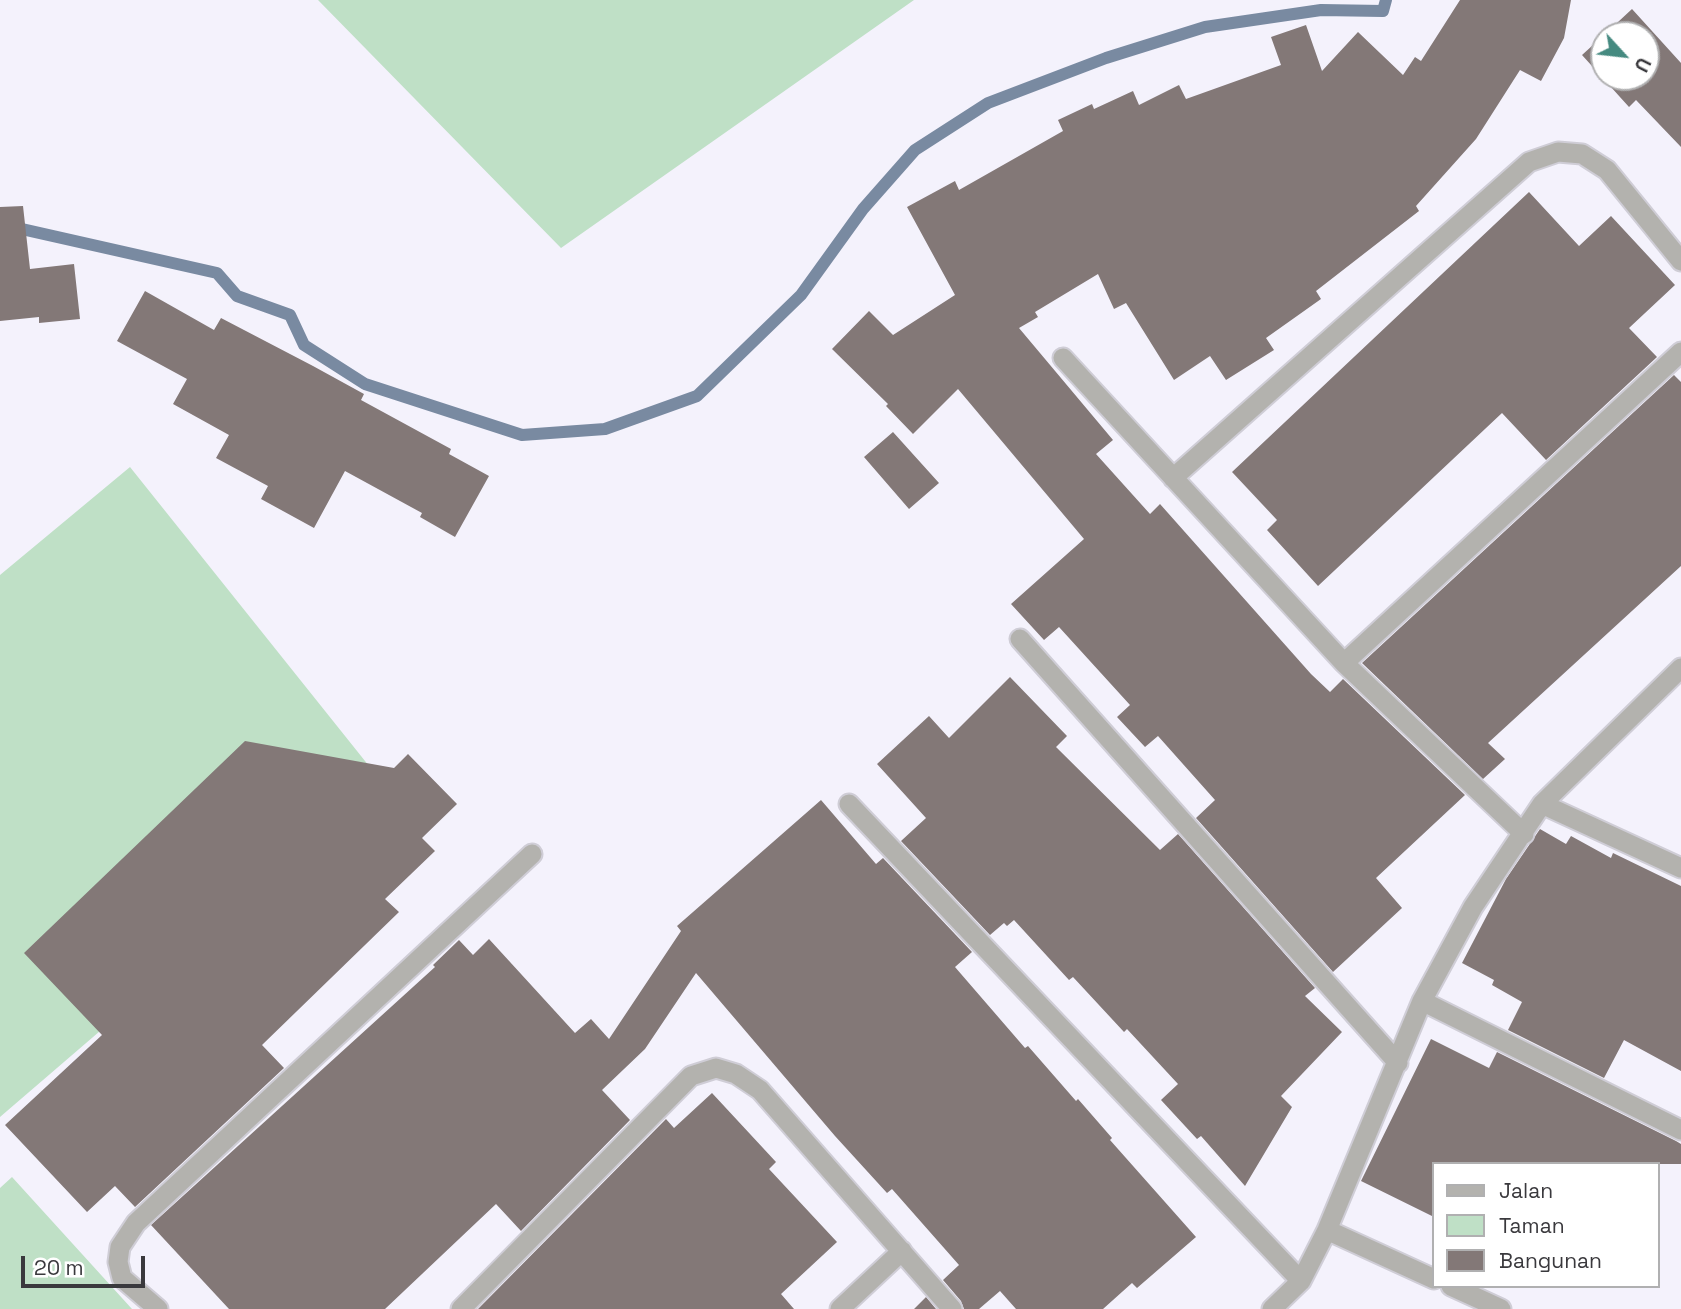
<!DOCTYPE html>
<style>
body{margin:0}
#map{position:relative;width:1681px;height:1309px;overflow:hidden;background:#f4f2fc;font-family:"Space Grotesk",sans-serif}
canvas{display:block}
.legend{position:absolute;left:1432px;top:1162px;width:228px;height:126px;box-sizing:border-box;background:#fff;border:2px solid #b0b0b1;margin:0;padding:9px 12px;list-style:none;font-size:21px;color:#3a393d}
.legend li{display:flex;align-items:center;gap:14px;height:35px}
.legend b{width:35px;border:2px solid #b0b0b1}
.north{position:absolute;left:1590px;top:21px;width:70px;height:70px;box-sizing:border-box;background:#fff;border:2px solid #b0b0b1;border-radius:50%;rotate:117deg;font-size:19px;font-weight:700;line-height:28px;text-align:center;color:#3a393d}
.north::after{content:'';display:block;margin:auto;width:24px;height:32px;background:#458a80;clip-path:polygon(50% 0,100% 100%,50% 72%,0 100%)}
.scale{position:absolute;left:21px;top:1256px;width:124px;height:32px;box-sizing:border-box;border:4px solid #3a393d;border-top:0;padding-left:9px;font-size:21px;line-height:24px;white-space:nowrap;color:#3a393d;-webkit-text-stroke:5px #fff;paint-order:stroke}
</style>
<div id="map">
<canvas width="1681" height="1309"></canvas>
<ul class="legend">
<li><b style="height:9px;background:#b3b2ae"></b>Jalan</li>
<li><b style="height:19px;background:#bfe0c6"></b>Taman</li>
<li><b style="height:19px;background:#837877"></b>Bangunan</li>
</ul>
<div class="north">U</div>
<div class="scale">20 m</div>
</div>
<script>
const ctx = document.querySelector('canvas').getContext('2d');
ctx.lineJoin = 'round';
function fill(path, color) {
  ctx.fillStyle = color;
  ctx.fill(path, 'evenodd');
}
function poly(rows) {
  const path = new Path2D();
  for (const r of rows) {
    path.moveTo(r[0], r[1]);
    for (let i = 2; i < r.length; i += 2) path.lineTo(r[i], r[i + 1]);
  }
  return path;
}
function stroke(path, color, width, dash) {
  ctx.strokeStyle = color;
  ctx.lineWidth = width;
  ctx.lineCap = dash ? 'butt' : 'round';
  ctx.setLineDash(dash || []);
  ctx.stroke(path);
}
fill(poly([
 [318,0,914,0,561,248],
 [130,467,385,786,0,1117,0,575],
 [12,1177,132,1309,0,1309,0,1188]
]), '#bfe0c6');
stroke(poly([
 [0,224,217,273,237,296,290,315,304,345,365,384,522,435,605,429,697,396,801,295,863,209,915,150,988,103,1106,58,1205,27,1321,10,1383,11,1386,0]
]), '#798aa1', 12);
fill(poly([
 [1460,0,1571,0,1564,38,1541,81,1520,70,1476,139,1416,206,1419,211,1316,291,1321,299,1266,338,1274,350,1226,380,1210,356,1174,380,1126,303,1114,309,1098,274,1035,312,1038,317,1019,328,1113,440,1096,454,1150,514,1160,504,1311,674,1330,692,1343,679,1465,795,1376,878,1402,908,1333,972,1196,818,1215,800,1158,736,1145,747,1117,717,1130,705,1059,627,1044,640,1011,604,1084,539,958,389,913,434,886,406,888,404,832,349,869,311,893,335,955,295,907,207,955,181,959,190,1063,131,1058,120,1092,104,1094,109,1133,91,1139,105,1179,85,1186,99,1281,65,1271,37,1306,25,1322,71,1358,32,1403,75,1415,57,1421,61],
 [1632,9,1681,63,1681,147,1636,100,1629,107,1582,55,1604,35,1604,77,1646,77,1646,35,1604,35],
 [1529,192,1579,246,1611,216,1675,285,1629,328,1657,357,1546,460,1502,413,1318,586,1267,530,1277,520,1232,472],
 [23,206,30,269,74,264,80,319,39,323,39,317,0,321,0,207],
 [145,291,214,330,221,318,313,366,364,394,361,400,451,449,449,454,489,476,455,537,420,517,422,513,345,471,314,528,261,499,268,486,216,458,229,435,173,404,187,379,117,341],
 [1674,375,1681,382,1681,566,1488,743,1505,759,1483,779,1362,663],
 [893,432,939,483,909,509,864,457],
 [1010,677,1067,736,1056,747,1160,850,1178,834,1315,988,1305,996,1342,1032,1281,1096,1292,1107,1245,1186,1201,1136,1197,1139,1161,1100,1178,1084,1127,1029,1124,1032,1073,977,1069,980,1014,920,1007,926,1004,923,990,935,901,841,926,818,877,764,929,716,949,738],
 [245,741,394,768,408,754,457,804,422,838,435,851,385,899,399,912,262,1045,284,1068,135,1207,115,1186,87,1212,5,1125,102,1035,24,953],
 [821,800,876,864,883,858,972,952,955,967,1025,1048,1028,1046,1076,1101,1078,1099,1112,1138,1110,1140,1196,1237,1137,1288,1132,1283,1103,1309,1016,1309,1000,1291,979,1309,964,1309,961,1301,943,1280,959,1265,892,1189,887,1193,835,1136,696,973,645,1049,602,1090,630,1120,521,1231,496,1204,385,1309,229,1309,151,1225,435,967,433,965,459,940,473,955,489,939,575,1033,591,1019,609,1039,681,931,677,926],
 [1540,829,1566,844,1571,836,1611,858,1613,853,1681,886,1681,1071,1624,1040,1604,1078,1508,1030,1522,1002,1492,985,1494,980,1462,963,1506,879],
 [1431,1039,1489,1068,1497,1052,1676,1141,1681,1144,1681,1164,1434,1164,1434,1217,1361,1181],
 [712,1093,776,1162,769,1169,837,1242,781,1294,794,1309,478,1309,666,1119,674,1128],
 [926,1297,936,1309,914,1309]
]), '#837877');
const minor = poly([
 [1063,358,1344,663,1524,834],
 [1173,478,1529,162,1558,152,1582,154,1607,170,1681,261],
 [1020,639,1398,1063],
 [1344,663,1681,352],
 [849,804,1301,1281,1327,1230,1422,1001,1473,907,1542,804,1681,668],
 [1542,804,1681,868],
 [1422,1001,1681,1130],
 [1327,1230,1434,1279],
 [1451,1286,1501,1309],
 [158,1309,122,1278,118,1262,120,1247,136,1223,532,854],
 [461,1309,691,1076,716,1068,736,1074,760,1090,952,1309],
 [840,1309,902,1251],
 [1272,1309,1301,1281]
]);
stroke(minor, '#cfcdd6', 23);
stroke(minor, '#b3b2ae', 19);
</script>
